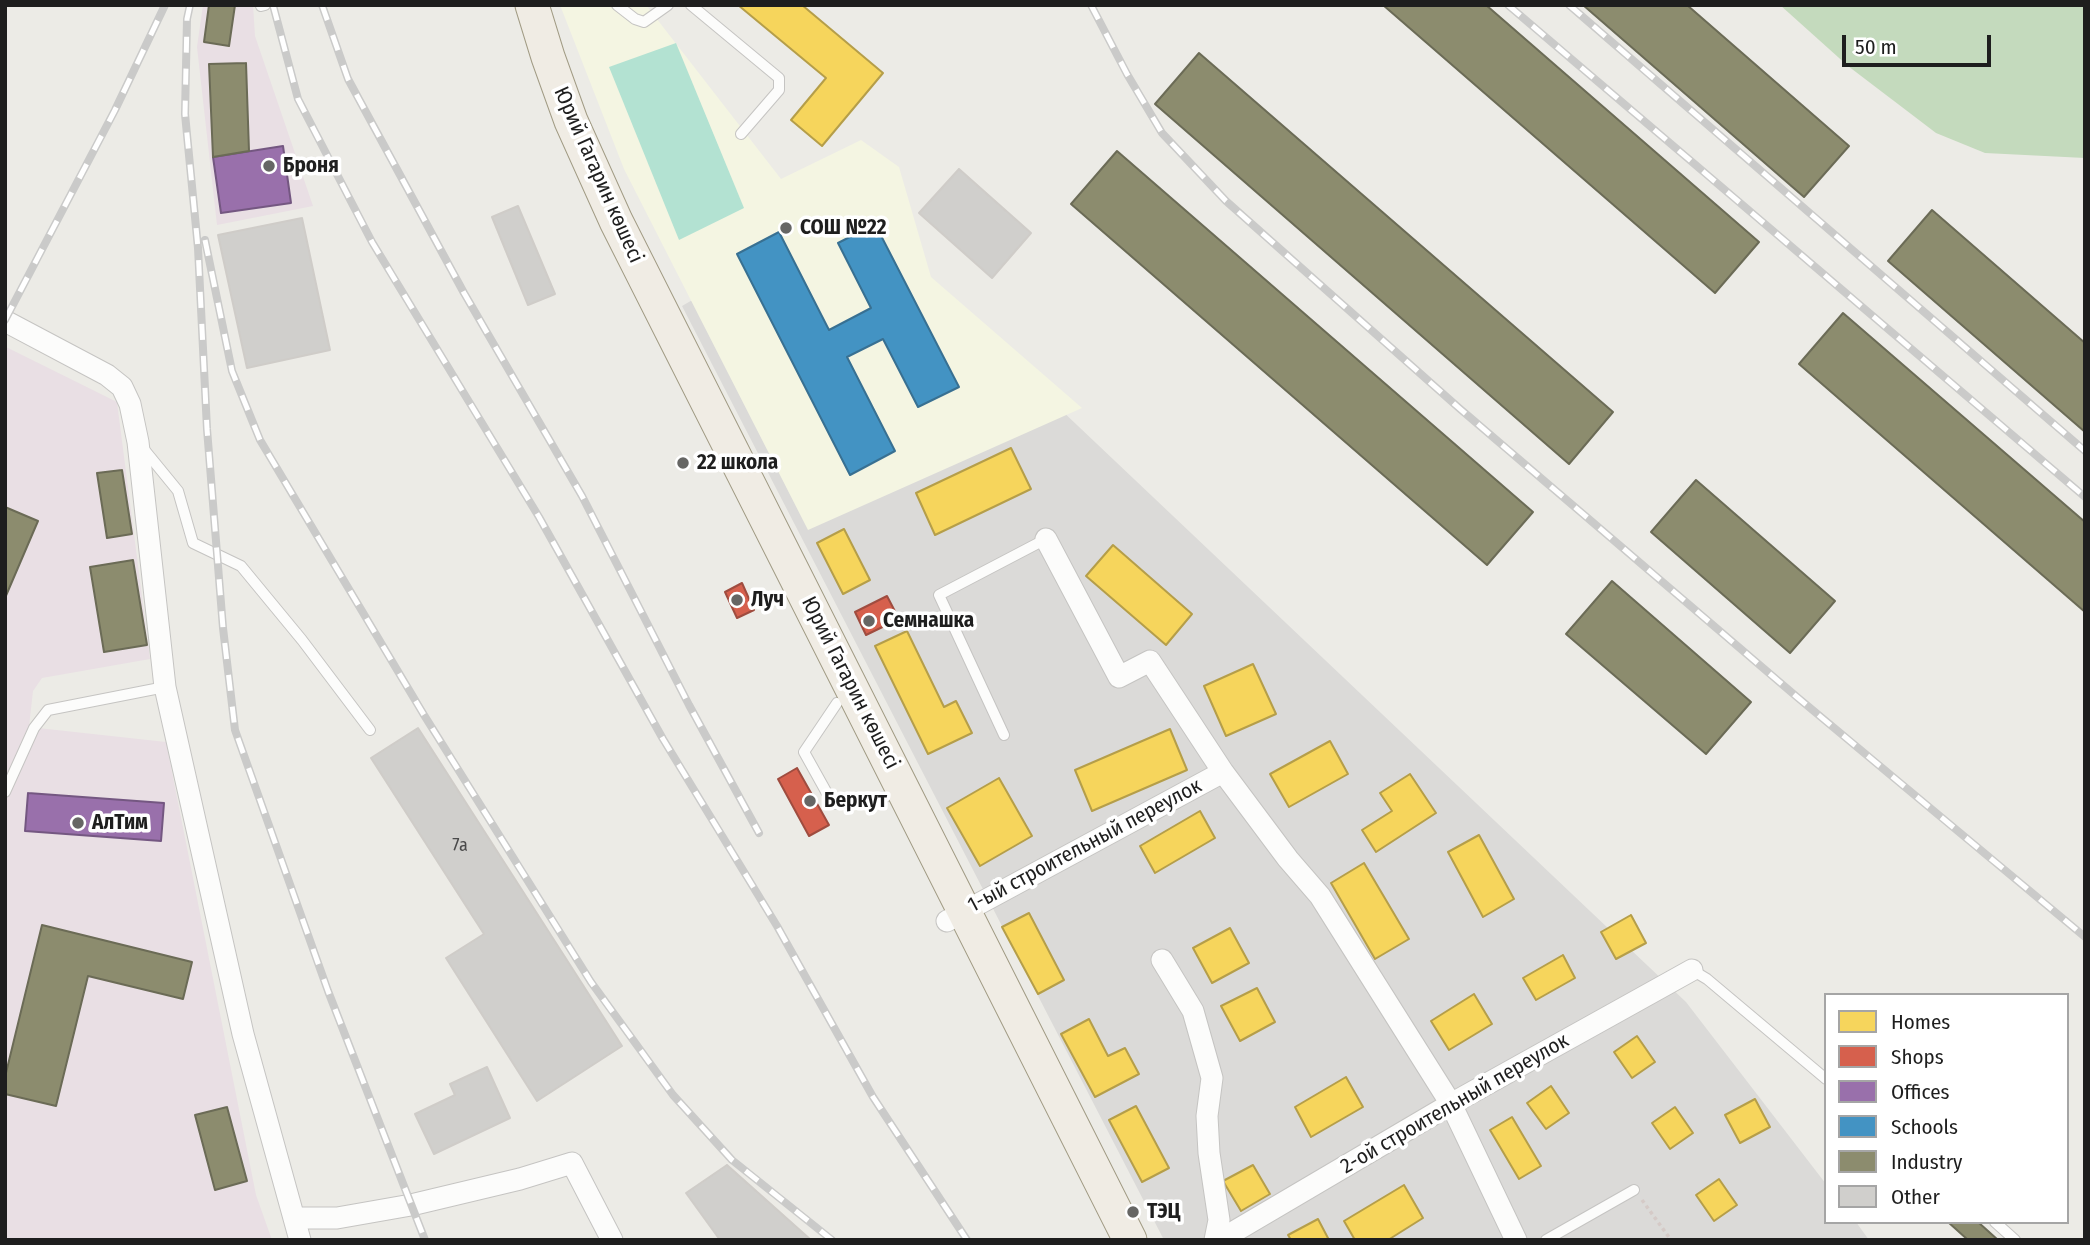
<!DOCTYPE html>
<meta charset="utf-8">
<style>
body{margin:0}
#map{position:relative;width:2090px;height:1245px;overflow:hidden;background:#ecebe6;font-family:"Fira Sans Condensed",sans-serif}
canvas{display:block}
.frame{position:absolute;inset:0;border:7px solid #1e1e1e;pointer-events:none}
.legend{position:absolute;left:1824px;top:993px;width:245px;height:231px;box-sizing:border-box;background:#fff;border:2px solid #a5a5a5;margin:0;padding:9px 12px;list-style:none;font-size:21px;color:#1e1e1e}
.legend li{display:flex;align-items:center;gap:14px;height:35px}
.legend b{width:35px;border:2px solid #a5a5a5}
.scale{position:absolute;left:1842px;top:35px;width:149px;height:32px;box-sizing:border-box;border:4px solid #1e1e1e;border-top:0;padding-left:9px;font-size:21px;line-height:24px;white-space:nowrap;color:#1e1e1e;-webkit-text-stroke:5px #fff;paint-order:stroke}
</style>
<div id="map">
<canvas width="2090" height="1245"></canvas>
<div class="frame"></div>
<ul class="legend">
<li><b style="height:19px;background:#f6d55c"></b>Homes</li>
<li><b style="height:19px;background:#d6604d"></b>Shops</li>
<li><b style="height:19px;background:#9970ab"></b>Offices</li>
<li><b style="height:19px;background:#4393c3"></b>Schools</li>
<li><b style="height:19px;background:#8c8c6e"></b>Industry</li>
<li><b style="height:19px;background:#d0cfcc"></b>Other</li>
</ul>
<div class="scale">50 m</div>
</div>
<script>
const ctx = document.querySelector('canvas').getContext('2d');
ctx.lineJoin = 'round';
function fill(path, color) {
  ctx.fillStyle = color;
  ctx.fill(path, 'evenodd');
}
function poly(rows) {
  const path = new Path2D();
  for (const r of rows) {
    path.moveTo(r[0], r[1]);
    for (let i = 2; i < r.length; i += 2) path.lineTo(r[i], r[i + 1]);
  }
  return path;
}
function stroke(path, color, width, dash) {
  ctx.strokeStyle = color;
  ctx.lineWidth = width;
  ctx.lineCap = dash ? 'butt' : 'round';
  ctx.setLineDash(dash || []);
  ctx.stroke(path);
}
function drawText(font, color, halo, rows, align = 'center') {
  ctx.font = font + ' "Fira Sans Condensed",sans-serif';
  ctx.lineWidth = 7;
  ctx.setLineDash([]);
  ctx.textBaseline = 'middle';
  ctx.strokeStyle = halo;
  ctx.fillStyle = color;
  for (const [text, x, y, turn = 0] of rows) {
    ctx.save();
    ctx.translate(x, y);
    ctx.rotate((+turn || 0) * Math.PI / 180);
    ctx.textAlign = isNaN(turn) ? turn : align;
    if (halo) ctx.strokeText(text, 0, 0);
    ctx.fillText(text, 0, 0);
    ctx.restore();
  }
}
fill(poly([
 [849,209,1686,1002,1826,1184,1826,1222,1856,1222,1869,1240,1164,1240,682,306]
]), '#dbdad8');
fill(poly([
 [203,5,253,5,255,36,313,206,217,225,197,47],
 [6,347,117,402,150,659,42,678,33,691,29,727,166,742,256,1195,272,1240,5,1240]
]), '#e9dfe4');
fill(poly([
 [560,5,646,5,781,179,861,140,899,167,931,277,1082,408,808,530,624,169]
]), '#f4f5e2');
fill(poly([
 [1780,5,2085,5,2085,158,1985,153,1936,133,1848,66]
]), '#c4dabd');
fill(poly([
 [676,43,744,208,679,240,609,67]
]), '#b3e2d2');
const homes = poly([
 [738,5,802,5,883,73,822,146,791,120,826,78,738,5],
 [1011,448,1031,489,935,535,916,493,1011,448],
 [844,529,870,580,843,594,817,543,844,529],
 [1113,545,1192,614,1166,645,1086,576,1113,545],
 [907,631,944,707,956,701,972,733,928,754,875,646,907,631],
 [1253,664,1276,714,1226,736,1204,686,1253,664],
 [1170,729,1187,770,1092,811,1075,770,1170,729],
 [1330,741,1348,774,1289,807,1270,774,1330,741],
 [1410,774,1436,813,1376,852,1362,830,1392,811,1380,793,1410,774],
 [999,778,1032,836,980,866,947,808,999,778],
 [1200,811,1215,838,1155,873,1140,846,1200,811],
 [1479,835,1514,899,1483,917,1448,852,1479,835],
 [1364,863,1409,939,1375,959,1331,883,1364,863],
 [1029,913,1064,980,1038,994,1002,927,1029,913],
 [1631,915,1646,943,1616,959,1601,932,1631,915],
 [1230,928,1249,963,1212,983,1193,948,1230,928],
 [1563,955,1575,978,1536,1000,1523,978,1563,955],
 [1257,988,1275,1022,1240,1041,1221,1006,1257,988],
 [1474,994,1492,1024,1449,1050,1431,1021,1474,994],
 [1089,1019,1108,1056,1125,1048,1139,1074,1095,1097,1061,1034,1089,1019],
 [1637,1036,1655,1062,1632,1078,1614,1052,1637,1036],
 [1346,1077,1363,1107,1311,1137,1295,1107,1346,1077],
 [1551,1086,1569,1113,1546,1129,1527,1103,1551,1086],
 [1755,1099,1770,1127,1740,1143,1725,1115,1755,1099],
 [1136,1106,1169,1168,1142,1182,1109,1120,1136,1106],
 [1675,1107,1693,1133,1670,1149,1652,1123,1675,1107],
 [1512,1117,1541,1166,1519,1179,1490,1130,1512,1117],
 [1253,1165,1270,1194,1241,1211,1223,1181,1253,1165],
 [1719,1179,1737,1205,1714,1221,1696,1195,1719,1179],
 [1404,1185,1423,1218,1388,1240,1355,1240,1344,1221,1404,1185],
 [1318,1219,1329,1240,1291,1240,1288,1235,1318,1219]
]);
fill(homes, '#f6d55c');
stroke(homes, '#b59e49', 2);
const shops = poly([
 [742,583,754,610,737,618,725,592,742,583],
 [887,596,899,619,866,635,855,612,887,596],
 [797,768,829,825,809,836,778,779,797,768]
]);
fill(shops, '#d6604d');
stroke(shops, '#9f4c3f', 2);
const offices = poly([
 [283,146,291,203,221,213,213,157,283,146],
 [28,793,164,803,161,841,25,831,28,793]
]);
fill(offices, '#9970ab');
stroke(offices, '#745781', 2);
const schools = poly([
 [875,224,959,387,918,407,883,339,847,357,895,451,850,475,737,254,779,232,829,330,871,308,838,243,875,224]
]);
fill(schools, '#4393c3');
stroke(schools, '#387092', 2);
const industry = poly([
 [209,5,235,5,229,46,204,42,209,5],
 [1383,5,1486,5,1759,242,1715,293,1383,5],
 [1583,5,1687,5,1849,146,1804,197,1583,5],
 [1199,53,1613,412,1569,464,1155,104,1199,53],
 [246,63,249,151,213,157,209,64,246,63],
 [1117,151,1533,512,1487,565,1071,204,1117,151],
 [1932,210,2085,343,2085,432,1888,261,1932,210],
 [1843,313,2085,522,2085,612,1799,364,1843,313],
 [122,470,132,534,107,538,97,473,122,470],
 [1696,480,1835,601,1790,653,1651,532,1696,480],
 [5,507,38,521,5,598,5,507],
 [133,560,147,645,104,652,90,567,133,560],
 [1612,581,1751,702,1706,754,1566,634,1612,581],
 [42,925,192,962,183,999,88,976,56,1106,5,1094,5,1077,42,925],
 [227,1107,247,1181,215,1190,195,1115,227,1107],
 [1948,1222,1978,1222,1998,1240,1968,1240,1948,1222]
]);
fill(industry, '#8c8c6e');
stroke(industry, '#6b6b56', 2);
const building = poly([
 [959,169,1031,233,992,278,919,213,959,169],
 [518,206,555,294,528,305,492,217,518,206],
 [302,218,330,350,247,368,218,235,302,218],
 [418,728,622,1046,537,1101,446,958,484,934,371,758,418,728],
 [487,1067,510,1118,434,1154,415,1114,455,1095,450,1084,487,1067],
 [727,1165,811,1240,720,1240,686,1193,727,1165]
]);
fill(building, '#d0cfcc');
stroke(building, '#cfccc8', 2);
const service = poly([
 [617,5,635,19,644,22,668,5],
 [691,5,779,78,779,90,741,134],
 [261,6,265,5],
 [142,447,178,491,193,543,241,566,302,640,370,730],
 [837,703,804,752,833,804,885,797],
 [1004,735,939,595,1046,539],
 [5,792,34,728,48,710,165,687],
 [1692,970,1707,979,1826,1079],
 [1995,1222,2015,1240],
 [1546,1240,1634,1190]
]);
const minor = poly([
 [5,321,107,375,122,387,130,404,138,442,165,687,243,1034,300,1240],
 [1046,539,1119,677,1150,661,1223,772,1288,859,1320,896,1451,1104,1516,1240],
 [947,921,1223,772],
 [1162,960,1193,1011,1212,1078,1207,1116,1209,1153,1219,1220,1215,1240],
 [294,1218,337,1218,411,1205,520,1179,572,1163,612,1240],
 [1220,1240,1451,1104,1692,970]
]);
const primary = poly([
 [532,5,548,57,571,121,616,221,1130,1240]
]);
stroke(service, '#c5c4c2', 12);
stroke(minor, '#c5c4c2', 23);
stroke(primary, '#a19b84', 35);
stroke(poly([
 [1642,1200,1671,1240]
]), '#d5cac7', 3.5, [3.5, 3.5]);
stroke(service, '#fcfcfb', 10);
stroke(minor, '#fcfcfb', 21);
stroke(primary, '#f0ece4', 33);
const rail = poly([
 [190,5,187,19,185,114,198,248,207,429,223,628,235,730,328,991,425,1240],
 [273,5,298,99,372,242,539,517,663,739,777,926,873,1097,967,1240],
 [322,5,348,79,464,293,582,496,689,705,759,833],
 [1091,5,1127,74,1162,133,1226,201,1459,408,1797,697,2085,937],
 [1508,5,2085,497],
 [1569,5,2085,451],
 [205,240,232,371,260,440,424,715,591,982,673,1095,732,1160,832,1240],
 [5,320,115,110,165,5]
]);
stroke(rail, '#cacac9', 8);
stroke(rail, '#fff', 5, [16]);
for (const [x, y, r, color] of [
 [269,166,7,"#666664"],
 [786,228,7,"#666664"],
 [683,463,7,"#666664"],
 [737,600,7,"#666664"],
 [869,621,7,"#666664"],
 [810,801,7,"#666664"],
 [78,823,7,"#666664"],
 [1133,1212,7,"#666664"]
]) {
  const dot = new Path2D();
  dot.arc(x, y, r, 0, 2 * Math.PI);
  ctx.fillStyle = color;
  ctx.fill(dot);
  stroke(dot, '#fff', 2.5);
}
drawText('18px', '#4a4a4a', null, [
 ["7а",460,846]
]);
drawText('bold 21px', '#1e1e1e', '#fff', [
 ["Броня",283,166],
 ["СОШ №22",800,228],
 ["22 школа",697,463],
 ["Луч",751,600],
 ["Семнашка",883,621],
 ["Беркут",824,801],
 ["АлТим",92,823],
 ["ТЭЦ",1147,1212]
], 'left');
drawText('21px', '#1e1e1e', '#fff', [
 ["Юрий Гагарин көшесі",598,175,66],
 ["Юрий Гагарин көшесі",850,683,63],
 ["1-ый строительный переулок",1085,846,-28],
 ["2-ой строительный переулок",1455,1104,-30]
]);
</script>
